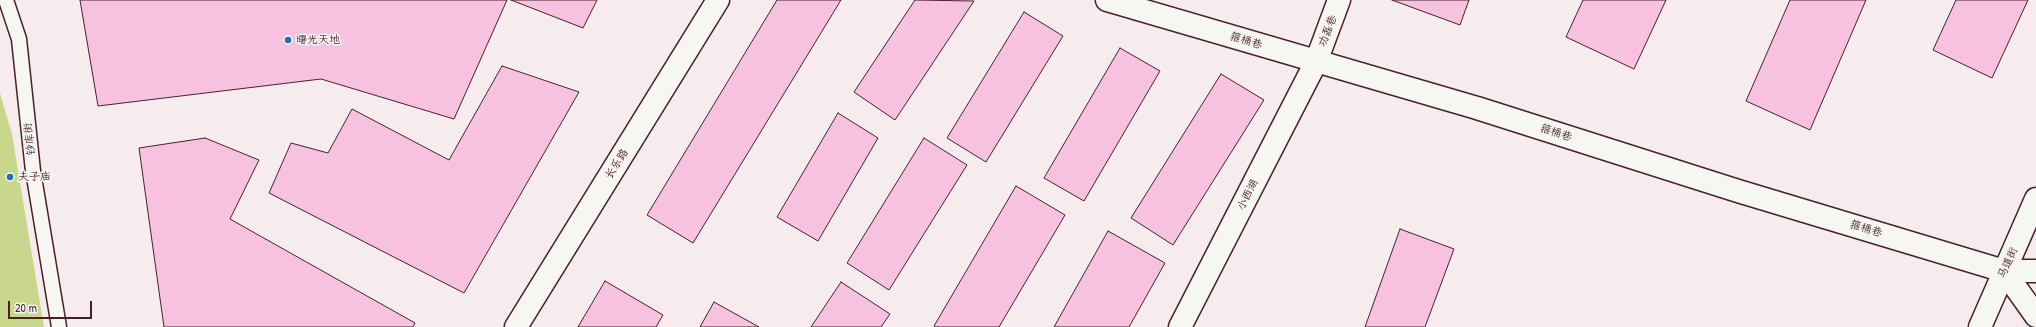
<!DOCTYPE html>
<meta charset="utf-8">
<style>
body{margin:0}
#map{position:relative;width:2036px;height:327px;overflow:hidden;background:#f6ecee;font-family:"Patrick Hand",sans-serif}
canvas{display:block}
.scale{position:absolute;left:8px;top:301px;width:84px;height:18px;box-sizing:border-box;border:2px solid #4a1f2b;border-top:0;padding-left:5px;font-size:12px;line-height:14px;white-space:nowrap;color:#4a1f2b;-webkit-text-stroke:3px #f6f6f2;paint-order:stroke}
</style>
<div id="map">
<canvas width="2036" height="327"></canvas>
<div class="scale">20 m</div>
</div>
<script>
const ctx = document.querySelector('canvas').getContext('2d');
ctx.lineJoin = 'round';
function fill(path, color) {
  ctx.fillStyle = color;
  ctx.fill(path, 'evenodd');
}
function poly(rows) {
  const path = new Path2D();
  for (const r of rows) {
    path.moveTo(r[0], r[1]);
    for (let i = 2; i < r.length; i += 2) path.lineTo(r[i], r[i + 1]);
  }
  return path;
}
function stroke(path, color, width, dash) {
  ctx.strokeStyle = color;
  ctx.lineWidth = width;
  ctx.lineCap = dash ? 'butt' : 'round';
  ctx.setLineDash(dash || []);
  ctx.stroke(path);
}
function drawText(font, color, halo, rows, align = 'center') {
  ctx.font = font + ' "Patrick Hand","LXGW WenKai TC",sans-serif';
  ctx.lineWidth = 3;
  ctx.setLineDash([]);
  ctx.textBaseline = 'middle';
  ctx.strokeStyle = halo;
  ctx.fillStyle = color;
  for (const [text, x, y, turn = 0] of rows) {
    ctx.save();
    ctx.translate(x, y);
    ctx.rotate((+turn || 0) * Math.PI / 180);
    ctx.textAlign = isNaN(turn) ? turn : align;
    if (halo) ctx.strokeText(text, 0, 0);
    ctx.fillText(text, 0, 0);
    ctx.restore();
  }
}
fill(poly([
 [0,93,12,134,44,327,0,327]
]), '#c8d78b');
const building = poly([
 [80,0,507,0,454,119,321,79,98,106,80,0],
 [511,0,597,0,583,28,511,0],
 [777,0,841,0,693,243,647,215,777,0],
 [915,0,974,1,895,120,854,92,915,0],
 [1392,0,1469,0,1460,25,1392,0],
 [1583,0,1666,0,1634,69,1566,37,1583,0],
 [1790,0,1866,0,1810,130,1746,101,1790,0],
 [1956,0,2028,0,1992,78,1933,50,1956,0],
 [1024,12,1063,36,986,162,947,138,1024,12],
 [1120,48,1160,71,1084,201,1044,178,1120,48],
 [502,66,579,92,464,293,269,193,291,143,328,153,352,109,449,160,502,66],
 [1221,74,1264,100,1173,245,1131,218,1221,74],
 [838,113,878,138,818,241,777,217,838,113],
 [205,138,259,160,230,219,415,323,413,327,164,327,139,148,205,138],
 [924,138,967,165,889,290,847,263,924,138],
 [1016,186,1065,215,999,327,936,327,934,326,1016,186],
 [1400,229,1454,249,1425,327,1365,327,1400,229],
 [1108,231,1165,263,1129,327,1054,327,1108,231],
 [605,281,663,315,656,327,578,327,605,281],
 [841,282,890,314,881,327,811,327,841,282],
 [714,302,759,327,700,327,714,302]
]);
fill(building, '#f6c2e0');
stroke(building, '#4a1f2b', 1);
const service = poly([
 [6,0,19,39,33,171,59,327]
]);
const minor = poly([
 [1107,0,1477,108,1738,191,2004,271,2036,271],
 [2004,271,2036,316],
 [1180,327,1316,62,1339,0],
 [1980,327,2036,199]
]);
const secondary = poly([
 [516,327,718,0]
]);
stroke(service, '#4a1f2b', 17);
stroke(minor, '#4a1f2b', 25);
stroke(secondary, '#4a1f2b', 25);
stroke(service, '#f6f6f2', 14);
stroke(minor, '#f6f6f2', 22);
stroke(secondary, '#f6f6f2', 22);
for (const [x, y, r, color] of [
 [288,40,4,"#1f6fb2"],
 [10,177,4,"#1f6fb2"]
]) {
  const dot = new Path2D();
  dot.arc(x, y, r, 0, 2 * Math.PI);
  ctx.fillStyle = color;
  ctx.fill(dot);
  stroke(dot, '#f6f6f2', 1.5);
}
drawText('11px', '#4a1f2b', '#f6f6f2', [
 ["功磊巷",1328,31,-69],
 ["箍桶巷",1246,41,17],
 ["箍桶巷",1556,133,18],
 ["钞库街",30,139,-96],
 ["长乐路",617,164,-58],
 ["小西湖",1248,195,-63],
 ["箍桶巷",1866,229,17],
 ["马道街",2008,263,-66]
]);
drawText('11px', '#4a1f2b', '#f6f6f2', [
 ["曙光天地",296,40],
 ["夫子庙",18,177]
], 'left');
</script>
